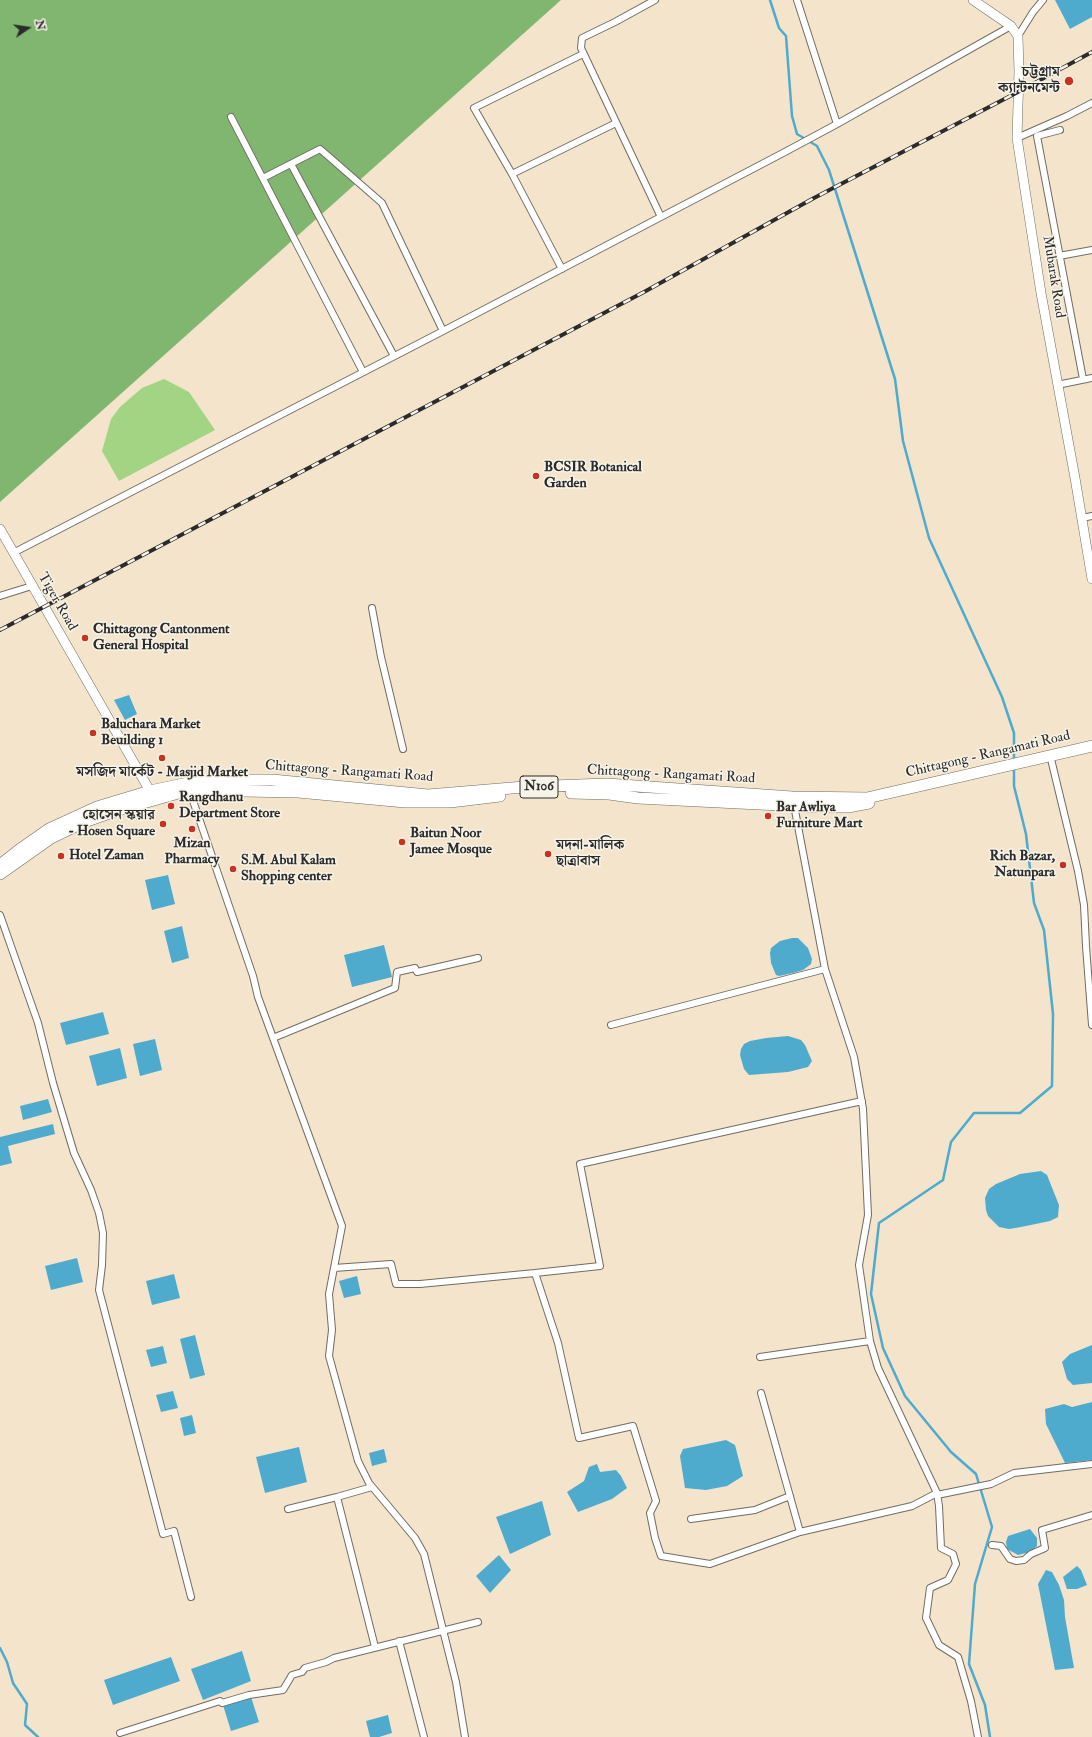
<!DOCTYPE html>
<meta charset="utf-8">
<style>
body{margin:0}
#map{position:relative;width:1092px;height:1737px;overflow:hidden;background:#f3e4cb;font-family:"IM FELL Double Pica",serif}
canvas{display:block}
.north{position:absolute;left:8px;top:8px;width:40px;height:40px;-webkit-text-stroke:3px #f7f3e8;paint-order:stroke;rotate:77deg;font-size:11px;font-weight:700;line-height:16px;text-align:center;color:#2b2b2b}
.north::after{content:'';display:block;margin:auto;width:14px;height:18px;background:#2b2b2b;clip-path:polygon(50% 0,100% 100%,50% 72%,0 100%)}
</style>
<div id="map">
<canvas width="1092" height="1737"></canvas>
<div class="north">N</div>
</div>
<script>
const ctx = document.querySelector('canvas').getContext('2d');
ctx.lineJoin = 'round';
function fill(path, color) {
  ctx.fillStyle = color;
  ctx.fill(path, 'evenodd');
}
function poly(rows) {
  const path = new Path2D();
  for (const r of rows) {
    path.moveTo(r[0], r[1]);
    for (let i = 2; i < r.length; i += 2) path.lineTo(r[i], r[i + 1]);
  }
  return path;
}
function stroke(path, color, width, dash) {
  ctx.strokeStyle = color;
  ctx.lineWidth = width;
  ctx.lineCap = dash ? 'butt' : 'round';
  ctx.setLineDash(dash || []);
  ctx.stroke(path);
}
function drawText(font, color, halo, rows, align = 'center') {
  ctx.font = font + ' "IM FELL Double Pica","Noto Serif Bengali",serif';
  ctx.lineWidth = 3;
  ctx.setLineDash([]);
  ctx.textBaseline = 'middle';
  ctx.strokeStyle = halo;
  ctx.fillStyle = color;
  for (const [text, x, y, turn = 0] of rows) {
    ctx.save();
    ctx.translate(x, y);
    ctx.rotate((+turn || 0) * Math.PI / 180);
    ctx.textAlign = isNaN(turn) ? turn : align;
    if (halo) ctx.strokeText(text, 0, 0);
    ctx.fillText(text, 0, 0);
    ctx.restore();
  }
}
fill(poly([
 [164,379,189,392,215,430,119,481,102,451,111,419,120,407,142,388]
]), '#a2d483');
fill(poly([
 [0,0,561,0,0,502]
]), '#81b671');
fill(poly([
 [1055,0,1092,0,1092,17,1070,29],
 [129,695,137,714,125,720,114,700],
 [168,875,175,904,152,910,145,880],
 [182,926,189,958,172,963,164,931],
 [792,938,798,938,808,948,812,959,811,964,803,970,793,973,779,976,776,975,771,963,770,953,771,948,780,941],
 [384,945,392,977,352,987,344,955],
 [103,1012,109,1034,66,1045,60,1023],
 [788,1036,801,1040,805,1045,812,1061,808,1067,788,1072,749,1075,744,1069,740,1055,741,1049,744,1044,750,1041,766,1038],
 [155,1039,162,1070,140,1076,133,1044],
 [120,1048,127,1078,97,1086,89,1056],
 [48,1099,52,1112,23,1120,20,1106],
 [53,1124,55,1134,8,1146,12,1163,0,1166,0,1137],
 [1041,1171,1047,1175,1059,1205,1058,1217,1050,1221,1021,1227,1009,1229,999,1227,988,1216,986,1210,985,1198,989,1189,996,1184,1020,1174],
 [77,1258,83,1282,51,1290,45,1266],
 [174,1274,180,1298,152,1305,146,1281],
 [357,1276,361,1294,344,1298,339,1281],
 [195,1335,205,1375,190,1379,180,1339],
 [1092,1345,1092,1383,1073,1385,1067,1379,1062,1362,1070,1354],
 [163,1346,167,1363,151,1367,146,1350],
 [173,1391,178,1408,161,1412,156,1395],
 [1092,1402,1092,1460,1065,1463,1046,1424,1045,1409,1064,1404,1072,1407],
 [192,1415,196,1433,184,1436,180,1418],
 [726,1440,735,1445,743,1476,727,1486,706,1490,685,1488,680,1456,683,1449],
 [299,1447,307,1482,265,1493,256,1457],
 [384,1449,387,1462,372,1466,369,1453],
 [597,1464,600,1472,616,1470,621,1476,627,1488,612,1499,578,1512,567,1492,584,1481,589,1467],
 [542,1501,551,1535,510,1554,496,1517],
 [1030,1529,1037,1538,1037,1546,1030,1552,1018,1555,1007,1549,1006,1542,1008,1536],
 [499,1555,511,1570,490,1593,476,1576],
 [1077,1566,1081,1570,1087,1585,1077,1589,1067,1589,1063,1577],
 [1046,1570,1052,1572,1059,1585,1064,1600,1065,1617,1074,1668,1055,1670,1038,1584],
 [242,1651,251,1681,203,1700,191,1669],
 [171,1657,180,1681,113,1705,104,1680],
 [251,1697,259,1722,231,1731,223,1705],
 [388,1715,392,1733,379,1737,370,1737,366,1721]
]), '#4fabcd');
stroke(poly([
 [770,0,779,28,786,36,792,116,797,134,817,146,829,170,895,379,903,441,929,538,1002,697,1014,733,1014,762],
 [0,1648,7,1662,13,1683,27,1704,25,1725,38,1737],
 [990,1737,985,1705,969,1664,975,1584,992,1527,976,1474,951,1452,905,1396,883,1348,871,1294,879,1223,943,1180,951,1142,974,1113,1020,1113,1052,1086,1053,1014,1044,930,1034,903,1026,834,1014,786,1014,767]
]), '#4fabcd', 2.5);
const street = poly([
 [655,0,615,22,582,38,581,48,661,217],
 [797,0,837,124],
 [1018,36,1033,12,1043,0],
 [231,117,363,372],
 [1060,130,1037,136,1083,379],
 [1017,138,1067,116,1092,103],
 [291,164,394,356],
 [512,174,616,123],
 [263,178,320,149,382,203,443,331],
 [1059,256,1092,250],
 [562,269,512,174,474,108,583,54],
 [1057,385,1092,378],
 [1082,518,1092,516],
 [13,553,443,331,783,153,837,124,1011,26],
 [0,596,32,586],
 [372,608,381,657,403,749],
 [1050,755,1078,871,1084,905,1086,946,1092,1025],
 [189,789,253,976,258,997,342,1226,329,1294,332,1330,329,1356,358,1461,369,1483,415,1538,424,1554,456,1682,465,1737],
 [0,915,38,1023,53,1083,74,1153,91,1190,99,1213,103,1233,102,1265,99,1290,163,1534,174,1531,191,1597],
 [611,1025,825,969],
 [273,1038,395,988,397,972,415,968,417,972,478,958],
 [334,1268,391,1264,396,1284,420,1284,535,1273,558,1343,579,1438,633,1426,656,1501,650,1513,655,1538,661,1556,710,1564,800,1532],
 [535,1273,600,1266,580,1164,862,1101],
 [870,1341,878,1368,937,1493,939,1506,941,1548,953,1554,956,1564,948,1580,930,1588,926,1618,939,1645,958,1657,971,1701,978,1737],
 [760,1357,870,1341,859,1265,868,1215,863,1109,854,1057,825,969,794,805],
 [761,1393,800,1532,912,1506,937,1493],
 [937,1495,991,1484,1014,1473,1092,1464],
 [337,1497,375,1647],
 [288,1509,337,1497,372,1487],
 [691,1519,755,1510,790,1496],
 [992,1545,1001,1546,1010,1559,1016,1561,1024,1560,1031,1554,1045,1548,1042,1530,1092,1515],
 [399,1641,424,1737],
 [120,1733,220,1701,222,1703,249,1695,283,1690,292,1675,302,1672,305,1668,326,1662,334,1658,478,1622]
]);
const secondary = poly([
 [973,0,1011,26,1018,36,1019,72,1017,138,1041,293,1075,478,1092,579],
 [0,529,150,791]
]);
const highway = poly([
 [571,793,609,794,638,798,820,807,848,807,869,803],
 [0,865,19,850,49,829,97,807,150,791,188,783,232,780,272,780,428,795,524,787,607,784,792,797,867,798,1092,746],
 [0,874,51,838,84,822,115,811,189,790,298,792,405,802,450,802,500,796]
]);
stroke(street, '#716c63', 8);
stroke(secondary, '#716c63', 10);
stroke(highway, '#716c63', 12);
stroke(street, '#fff', 6);
stroke(secondary, '#fff', 9);
stroke(highway, '#fff', 11);
const rail = poly([
 [0,630,644,292,814,198,1018,92,1092,52]
]);
stroke(rail, '#2b2b2b', 4);
stroke(rail, '#f7f3e8', 2.5, [8]);
for (const [x, y, r, color] of [
 [1069,81,5,"#c8321e"],
 [536,476,4,"#c8321e"],
 [85,638,4,"#c8321e"],
 [93,733,4,"#c8321e"],
 [162,758,4,"#c8321e"],
 [171,806,4,"#c8321e"],
 [768,816,4,"#c8321e"],
 [163,824,4,"#c8321e"],
 [192,829,4,"#c8321e"],
 [402,842,4,"#c8321e"],
 [548,854,4,"#c8321e"],
 [61,856,4,"#c8321e"],
 [1063,865,4,"#c8321e"],
 [233,869,4,"#c8321e"]
]) {
  const dot = new Path2D();
  dot.arc(x, y, r, 0, 2 * Math.PI);
  ctx.fillStyle = color;
  ctx.fill(dot);
  stroke(dot, '#f7f3e8', 1.5);
}
for (const [x, y, w] of [
 [539,787,38]
]) {
  const box = new Path2D();
  box.roundRect(x - w / 2, y - 11, w, 22, 3);
  ctx.fillStyle = '#f7f3e8';
  ctx.fill(box);
  stroke(box, '#2b2b2b', 1);
}
drawText('bold 13px', '#2b2b2b', null, [
 ["N106",539,787]
]);
drawText('bold 14px', '#2b2b2b', '#f7f3e8', [
 ["চট্টগ্রাম",1060,73,"right"],
 ["ক্যান্টনমেন্ট",1060,89,"right"],
 ["BCSIR Botanical",544,468],
 ["Garden",544,484],
 ["Chittagong Cantonment",93,630],
 ["General Hospital",93,646],
 ["Baluchara Market",101,725],
 ["Beuilding 1",101,741],
 ["মসজিদ মার্কেট - Masjid Market",162,773,"center"],
 ["Rangdhanu",179,798],
 ["Department Store",179,814],
 ["Bar Awliya",776,808],
 ["Furniture Mart",776,824],
 ["হোসেন স্কয়ার",155,816,"right"],
 ["- Hosen Square",155,832,"right"],
 ["Baitun Noor",410,834],
 ["Jamee Mosque",410,850],
 ["Mizan",192,844,"center"],
 ["Pharmacy",192,860,"center"],
 ["মদনা-মালিক",556,846],
 ["ছাত্রাবাস",556,862],
 ["Hotel Zaman",69,856],
 ["Rich Bazar,",1055,857,"right"],
 ["Natunpara",1055,873,"right"],
 ["S.M. Abul Kalam",241,861],
 ["Shopping center",241,877]
], 'left');
drawText('14px', '#2b2b2b', '#f7f3e8', [
 ["Mubarak Road",1053,277,81],
 ["Tiger Road",57,602,60],
 ["Chittagong - Rangamati Road",988,755,-13],
 ["Chittagong - Rangamati Road",349,772,4],
 ["Chittagong - Rangamati Road",671,775,3]
]);
</script>
